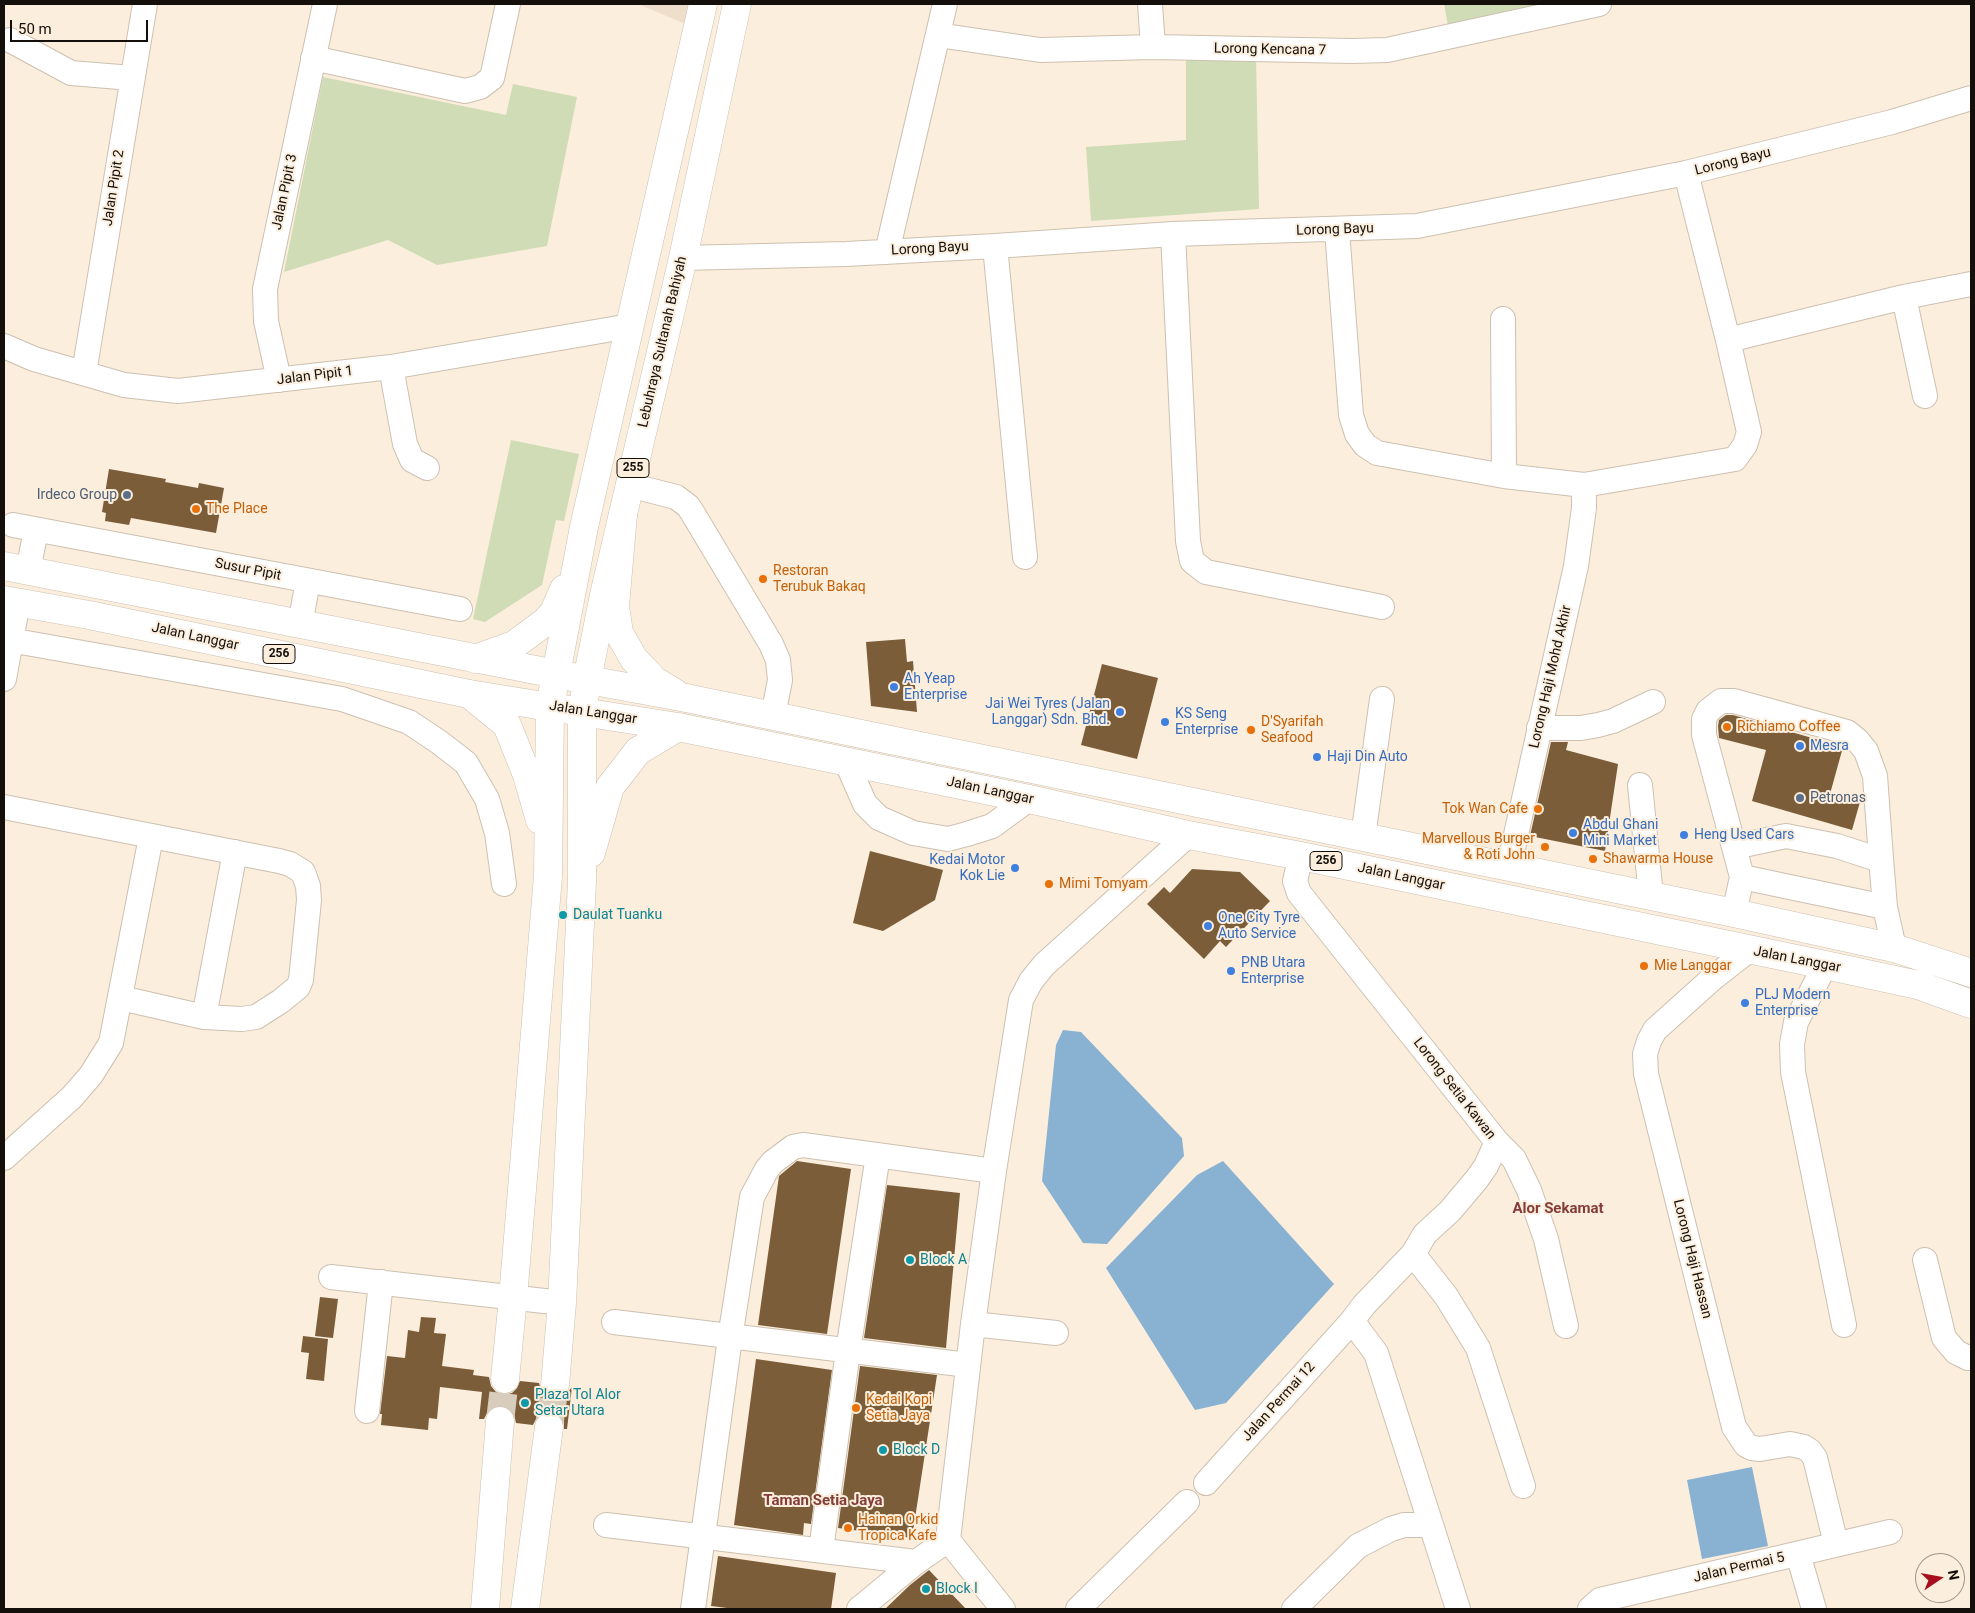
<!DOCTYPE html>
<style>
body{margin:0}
#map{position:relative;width:1975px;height:1613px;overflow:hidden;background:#fbeedd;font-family:Roboto,sans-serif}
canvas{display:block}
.frame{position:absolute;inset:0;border:5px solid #140f0a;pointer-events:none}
.north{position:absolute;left:1915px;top:1553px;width:50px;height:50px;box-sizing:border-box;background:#fbeedd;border:1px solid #9f9589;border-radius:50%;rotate:78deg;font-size:14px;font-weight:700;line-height:20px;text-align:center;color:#140f0a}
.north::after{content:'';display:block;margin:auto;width:18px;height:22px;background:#a70f1e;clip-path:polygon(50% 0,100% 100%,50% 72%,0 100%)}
.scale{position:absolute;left:10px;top:20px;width:138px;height:22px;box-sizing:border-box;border:2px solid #140f0a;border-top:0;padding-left:6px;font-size:15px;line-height:18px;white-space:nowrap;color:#140f0a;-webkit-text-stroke:4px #fbeedd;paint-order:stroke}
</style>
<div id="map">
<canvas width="1975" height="1613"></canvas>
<div class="frame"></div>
<div class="north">N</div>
<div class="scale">50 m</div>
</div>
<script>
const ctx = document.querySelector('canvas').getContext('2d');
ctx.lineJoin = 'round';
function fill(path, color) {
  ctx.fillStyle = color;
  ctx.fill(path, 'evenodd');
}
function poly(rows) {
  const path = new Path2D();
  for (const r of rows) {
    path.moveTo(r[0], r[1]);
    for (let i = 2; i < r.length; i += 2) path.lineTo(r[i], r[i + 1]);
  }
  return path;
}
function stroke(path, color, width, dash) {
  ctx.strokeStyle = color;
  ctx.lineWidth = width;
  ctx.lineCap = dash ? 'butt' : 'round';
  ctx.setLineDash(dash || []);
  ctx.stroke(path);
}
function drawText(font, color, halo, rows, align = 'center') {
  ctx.font = font + ' Roboto,sans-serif';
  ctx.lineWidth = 4;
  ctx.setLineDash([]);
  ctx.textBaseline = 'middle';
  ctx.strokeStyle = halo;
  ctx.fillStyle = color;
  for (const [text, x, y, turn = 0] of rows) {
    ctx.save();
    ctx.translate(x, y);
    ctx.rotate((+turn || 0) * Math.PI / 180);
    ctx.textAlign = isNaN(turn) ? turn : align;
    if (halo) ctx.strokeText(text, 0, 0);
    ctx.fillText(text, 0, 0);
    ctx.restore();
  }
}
fill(poly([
 [638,4,690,4,685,24]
]), '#f0decd');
fill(poly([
 [1444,4,1558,4,1449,31],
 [1186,55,1256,55,1259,209,1091,221,1086,147,1186,140],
 [323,77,506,115,513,84,577,97,547,246,437,265,388,240,284,272],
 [511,440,579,454,564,521,556,520,542,585,485,622,473,619]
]), '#d0dcb5');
fill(poly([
 [1063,1030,1081,1032,1182,1138,1184,1156,1107,1244,1083,1243,1042,1181,1056,1045],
 [1223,1161,1334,1284,1226,1403,1195,1410,1106,1268,1197,1175],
 [1752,1467,1768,1546,1702,1559,1687,1480]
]), '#88b1d2');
fill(poly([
 [109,469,166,479,165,482,198,488,199,483,224,488,216,533,131,518,129,525,105,521,106,513,102,512],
 [905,639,907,662,913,661,917,712,871,706,866,642],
 [1102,664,1158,678,1137,759,1081,745],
 [1726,715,1733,715,1843,747,1830,794,1860,802,1852,830,1752,801,1766,750,1719,738,1718,726,1719,720],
 [1551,742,1568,742,1566,750,1618,764,1605,851,1530,836],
 [870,851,943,870,935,900,883,931,853,923],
 [1192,869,1240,872,1270,901,1226,947,1220,941,1204,959,1147,904,1164,887,1170,893],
 [797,1161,851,1169,827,1334,758,1325,779,1176],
 [887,1185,960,1193,946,1348,864,1338],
 [320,1297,338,1299,333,1338,315,1336],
 [421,1317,436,1318,434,1333,446,1334,442,1366,474,1370,473,1375,489,1377,491,1386,496,1392,504,1395,512,1393,517,1388,520,1381,539,1383,541,1391,546,1397,554,1401,562,1399,572,1387,567,1429,564,1429,564,1422,559,1415,551,1412,544,1412,537,1417,533,1425,516,1423,514,1414,509,1408,502,1406,493,1407,487,1413,484,1419,479,1419,482,1392,440,1387,437,1419,429,1418,428,1430,381,1425,382,1414,380,1414,387,1356,405,1358,408,1330,419,1332],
 [303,1336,328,1339,324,1381,306,1379,309,1353,301,1352],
 [756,1359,832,1370,811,1524,804,1523,803,1535,734,1525],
 [860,1366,937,1375,912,1538,838,1528],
 [718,1556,836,1573,831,1609,735,1609,711,1606],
 [929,1570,966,1609,885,1609,910,1585]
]), '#7b5e39');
stroke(poly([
 [500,1421,505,1379],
 [549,1427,555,1385]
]), '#d8cdbd', 28, [28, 14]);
const minor = poly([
 [1150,4,1153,47],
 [938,35,1040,50,1153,47,1352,51,1387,50,1599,4],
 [10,40,71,73,132,78],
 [313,58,465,91,480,87,492,78,508,4],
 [1337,230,1351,415,1357,434,1365,445,1377,453,1504,476,1584,485,1735,459,1745,445,1749,432,1728,340,1686,173],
 [1173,234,1188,541,1192,561,1206,572,1382,607],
 [995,246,1025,557],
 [887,252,945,4],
 [683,258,846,254,995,246,1173,234,1417,226,1686,173,1892,122,1971,98],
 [1904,297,1925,396],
 [1503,319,1504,476],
 [1728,340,1904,297,1971,284],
 [4,346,34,359,124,385,178,391,391,367,630,326],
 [391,367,405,444,412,460,427,468],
 [84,373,145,4],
 [279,380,266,321,265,289,325,4],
 [629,485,676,497,688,506,692,512,771,644,778,660,780,680,773,716],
 [13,525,460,609],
 [28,571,36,530],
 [300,625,308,581],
 [4,639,342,699,409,722,439,742,466,763,487,799,497,833,504,884],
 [4,679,18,602],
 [1539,728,1581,728,1598,725,1613,721,1653,702],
 [846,761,865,804,879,818,913,833,948,839,967,834,992,826,1029,799],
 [1640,785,1651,896],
 [4,807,279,861,290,864,303,872,308,886,309,900,301,980,298,987,281,1001,256,1017,242,1019,204,1017,121,998],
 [1363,837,1382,699],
 [1734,847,1704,735,1704,719,1708,711,1721,701,1734,701,1847,732,1857,740,1866,751,1875,776,1881,858],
 [1509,866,1576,566,1584,508,1584,485],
 [1742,877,1885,907],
 [1734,913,1742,877,1734,847,1786,836,1837,846,1877,859,1881,858,1885,907,1894,948],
 [1749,950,1713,978,1655,1030,1649,1041,1645,1054,1646,1074,1734,1427,1746,1445,1752,1448,1760,1449,1790,1444,1804,1447,1810,1451,1815,1458,1836,1544],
 [1825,965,1796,1022,1792,1044,1793,1072,1844,1325],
 [204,1017,235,852],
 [1497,1142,1514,1159,1529,1190,1546,1239,1566,1326],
 [4,1158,72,1097,91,1075,111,1043,151,837],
 [1413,1254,1446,1296,1478,1348,1523,1486],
 [1925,1260,1944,1338,1956,1352,1968,1358,1971,1357],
 [331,1277,562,1303],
 [1352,1321,1376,1353,1458,1609],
 [614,1322,968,1365],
 [973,1324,1056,1333],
 [367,1411,381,1282],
 [1206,1483,1352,1321,1364,1305,1413,1254,1425,1234,1450,1211,1477,1179,1486,1166,1497,1142,1299,893,1295,881,1301,856],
 [606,1525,916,1562],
 [948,1540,1003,1609],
 [821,1550,848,1351,878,1155],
 [1798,1554,1814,1609],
 [693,1609,730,1338,752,1197,767,1169,773,1162,793,1147,803,1145,994,1171],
 [859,1609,916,1562,948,1540,973,1324,994,1171,1021,1000,1031,981,1044,965,1188,835],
 [1078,1609,1187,1502],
 [1294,1609,1358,1546,1391,1529,1404,1525,1431,1525],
 [1590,1609,1600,1600,1890,1532]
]);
const major = poly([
 [4,566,556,674,584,527,703,4],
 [4,600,89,615,469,694,550,707],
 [475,659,514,645,545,622,554,612,564,589],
 [587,680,604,595,683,258,737,4]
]);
const highway = poly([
 [623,514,615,606,619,633,634,659,655,681,675,693],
 [469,694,507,725,527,775,540,820],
 [550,707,678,727,1029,799,1188,835,1301,856,1825,965,1918,985,1971,1004],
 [591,853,610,787,638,751,678,727],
 [505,1379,513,1298,548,876,550,707,556,674,681,697,1734,913,1894,948,1971,973],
 [555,1385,562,1303,582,881,582,711,585,694],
 [485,1609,500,1421],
 [525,1609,549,1427]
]);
stroke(minor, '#cdc0b0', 26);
stroke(major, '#cdc0b0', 29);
stroke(highway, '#cdc0b0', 29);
stroke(minor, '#fff', 24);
stroke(major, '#fff', 28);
stroke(highway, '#fff', 28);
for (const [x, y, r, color] of [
 [127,495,5,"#5c6f8a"],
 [196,509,5,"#e8710a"],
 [763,579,5,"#e8710a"],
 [894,687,5,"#3f7fe0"],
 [1120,712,5,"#3f7fe0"],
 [1165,722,5,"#3f7fe0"],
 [1727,727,5,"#e8710a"],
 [1251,730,5,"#e8710a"],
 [1800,746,5,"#3f7fe0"],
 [1317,757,5,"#3f7fe0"],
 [1800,798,5,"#5c6f8a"],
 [1538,809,5,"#e8710a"],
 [1573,833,5,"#3f7fe0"],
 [1684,835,5,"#3f7fe0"],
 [1545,847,5,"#e8710a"],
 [1593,859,5,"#e8710a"],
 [1015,868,5,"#3f7fe0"],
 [1049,884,5,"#e8710a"],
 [563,915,5,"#0f9aa8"],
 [1208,926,5,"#3f7fe0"],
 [1644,966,5,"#e8710a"],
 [1231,971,5,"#3f7fe0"],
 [1745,1003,5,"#3f7fe0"],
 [910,1260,5,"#0f9aa8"],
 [525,1403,5,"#0f9aa8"],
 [856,1408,5,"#e8710a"],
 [883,1450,5,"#0f9aa8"],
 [848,1528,5,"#e8710a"],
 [926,1589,5,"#0f9aa8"]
]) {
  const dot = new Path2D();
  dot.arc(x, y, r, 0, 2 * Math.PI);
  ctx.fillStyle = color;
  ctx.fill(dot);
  stroke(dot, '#fbeedd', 2);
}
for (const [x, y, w] of [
 [633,468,32],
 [279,654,32],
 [1326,861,32]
]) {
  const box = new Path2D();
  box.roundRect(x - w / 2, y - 9.5, w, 19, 4);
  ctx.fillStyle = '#fbeedd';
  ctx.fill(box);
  stroke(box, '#140f0a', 1);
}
drawText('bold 12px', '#140f0a', null, [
 ["255",633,468],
 ["256",279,654],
 ["256",1326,861]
]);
drawText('14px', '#140f0a', '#fbeedd', [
 ["Lorong Kencana 7",1270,50,1],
 ["Lorong Bayu",1733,162,-14],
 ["Jalan Pipit 2",114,188,-81],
 ["Jalan Pipit 3",285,192,-78],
 ["Lorong Bayu",1335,230,-2],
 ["Lorong Bayu",930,249,-3],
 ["Lebuhraya Sultanah Bahiyah",663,342,-77],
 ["Jalan Pipit 1",315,376,-7],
 ["Susur Pipit",248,570,11],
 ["Jalan Langgar",195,637,12],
 ["Lorong Haji Mohd Akhir",1551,677,-77],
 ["Jalan Langgar",593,713,9],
 ["Jalan Langgar",990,791,12],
 ["Jalan Langgar",1401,877,12],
 ["Jalan Langgar",1797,960,11],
 ["Lorong Setia Kawan",1454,1089,52],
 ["Lorong Haji Hassan",1692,1259,76],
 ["Jalan Permai 12",1279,1402,-48],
 ["Jalan Permai 5",1739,1568,-13]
]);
drawText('14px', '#4e5e75', '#fbeedd', [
 ["Irdeco Group",117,495],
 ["Petronas",1810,798,"left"]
], 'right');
drawText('14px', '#c56008', '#fbeedd', [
 ["The Place",206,509],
 ["Restoran",773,571],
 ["Terubuk Bakaq",773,587],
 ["D'Syarifah",1261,722],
 ["Seafood",1261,738],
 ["Richiamo Coffee",1737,727],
 ["Tok Wan Cafe",1528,809,"right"],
 ["Marvellous Burger",1535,839,"right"],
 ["& Roti John",1535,855,"right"],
 ["Shawarma House",1603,859],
 ["Mimi Tomyam",1059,884],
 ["Mie Langgar",1654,966],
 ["Kedai Kopi",866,1400],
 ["Setia Jaya",866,1416],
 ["Hainan Orkid",858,1520],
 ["Tropica Kafe",858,1536]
], 'left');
drawText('14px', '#366cbe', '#fbeedd', [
 ["Ah Yeap",904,679],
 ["Enterprise",904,695],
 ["Jai Wei Tyres (Jalan",1110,704,"right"],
 ["Langgar) Sdn. Bhd.",1110,720,"right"],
 ["KS Seng",1175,714],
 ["Enterprise",1175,730],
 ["Mesra",1810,746],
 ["Haji Din Auto",1327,757],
 ["Abdul Ghani",1583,825],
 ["Mini Market",1583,841],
 ["Heng Used Cars",1694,835],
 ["Kedai Motor",1005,860,"right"],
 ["Kok Lie",1005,876,"right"],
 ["One City Tyre",1218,918],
 ["Auto Service",1218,934],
 ["PNB Utara",1241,963],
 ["Enterprise",1241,979],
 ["PLJ Modern",1755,995],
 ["Enterprise",1755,1011]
], 'left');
drawText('14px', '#0d838f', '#fbeedd', [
 ["Daulat Tuanku",573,915],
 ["Block A",920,1260],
 ["Plaza Tol Alor",535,1395],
 ["Setar Utara",535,1411],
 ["Block D",893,1450],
 ["Block I",936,1589]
], 'left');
drawText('bold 15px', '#843c38', '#fbeedd', [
 ["Alor Sekamat",1558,1209],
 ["Taman Setia Jaya",823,1501]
]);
</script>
